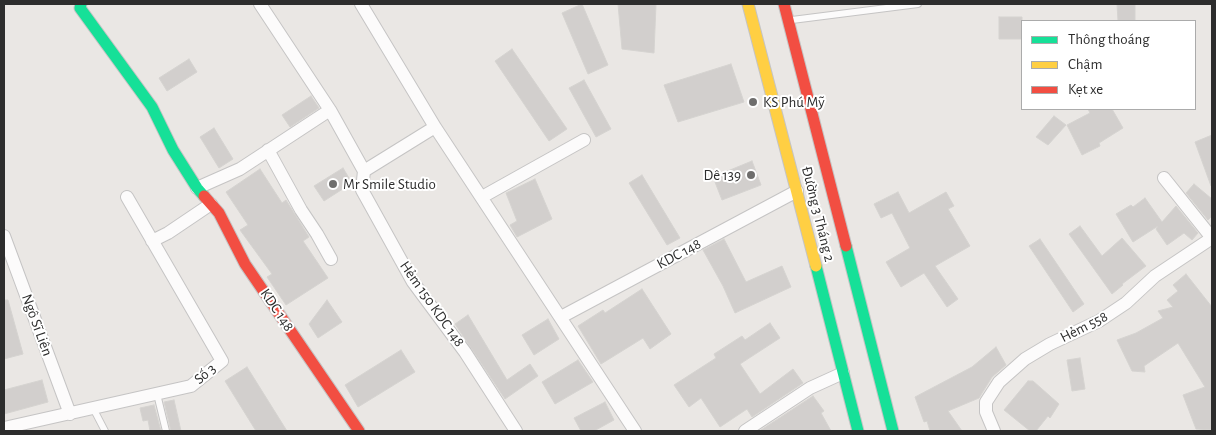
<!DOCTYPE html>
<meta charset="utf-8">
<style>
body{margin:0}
#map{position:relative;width:1216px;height:435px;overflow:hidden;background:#eae7e4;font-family:"Alegreya Sans",sans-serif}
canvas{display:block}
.frame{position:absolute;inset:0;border:5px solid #2d2d2d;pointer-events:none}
.legend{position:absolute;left:1021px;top:20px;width:175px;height:90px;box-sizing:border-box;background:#fff;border:1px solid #ababab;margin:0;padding:6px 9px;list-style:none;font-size:15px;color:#2d2d2d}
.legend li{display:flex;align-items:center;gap:10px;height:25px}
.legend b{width:25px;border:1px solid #ababab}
</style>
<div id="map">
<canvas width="1216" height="435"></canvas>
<div class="frame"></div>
<ul class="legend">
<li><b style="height:6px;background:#16e098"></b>Thông thoáng</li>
<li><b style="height:6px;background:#ffcf43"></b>Chậm</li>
<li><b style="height:6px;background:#f24e42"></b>Kẹt xe</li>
</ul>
</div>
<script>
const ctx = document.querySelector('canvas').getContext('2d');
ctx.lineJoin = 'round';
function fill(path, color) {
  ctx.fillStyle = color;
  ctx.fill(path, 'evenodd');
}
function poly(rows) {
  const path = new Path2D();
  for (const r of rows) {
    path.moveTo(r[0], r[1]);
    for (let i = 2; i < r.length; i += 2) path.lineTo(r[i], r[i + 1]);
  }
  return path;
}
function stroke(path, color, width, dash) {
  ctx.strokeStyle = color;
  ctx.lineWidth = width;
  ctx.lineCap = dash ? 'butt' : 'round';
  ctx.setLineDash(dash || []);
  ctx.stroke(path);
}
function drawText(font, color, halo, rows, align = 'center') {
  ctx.font = font + ' "Alegreya Sans",sans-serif';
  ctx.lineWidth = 4;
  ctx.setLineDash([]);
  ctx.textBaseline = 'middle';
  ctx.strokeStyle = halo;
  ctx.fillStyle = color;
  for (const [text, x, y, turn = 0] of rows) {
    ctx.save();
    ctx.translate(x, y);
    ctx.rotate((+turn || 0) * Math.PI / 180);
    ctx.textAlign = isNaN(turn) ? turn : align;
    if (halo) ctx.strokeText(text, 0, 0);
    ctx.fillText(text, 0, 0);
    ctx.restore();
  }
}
const building = poly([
 [582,4,608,65,588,74,562,13,582,4],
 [618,4,656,4,654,53,622,49,618,4],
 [1117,4,1135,4,1135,21,1118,21,1117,4],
 [999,17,1022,17,1022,39,999,39,999,17],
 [512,49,567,129,549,141,495,61,512,49],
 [189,59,197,72,167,91,159,78,189,59],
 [731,64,744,102,678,122,664,85,731,64],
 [584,80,611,129,596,137,569,88,584,80],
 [311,96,319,108,290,127,282,115,311,96],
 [1088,109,1112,109,1123,128,1099,143,1100,146,1082,155,1067,125,1090,113,1088,109],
 [1054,116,1066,125,1048,145,1036,137,1054,116],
 [214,128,233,159,219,168,200,137,214,128],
 [1212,135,1212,186,1211,186,1195,142,1212,135],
 [752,161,761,185,722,200,713,177,752,161],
 [343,168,352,183,324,201,314,186,343,168],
 [260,169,282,203,286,200,309,237,303,241,328,278,286,305,267,277,272,274,240,230,248,225,226,192,260,169],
 [642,175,680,238,667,245,629,183,642,175],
 [535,179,552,219,517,237,510,225,517,221,506,193,535,179],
 [1194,184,1212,199,1212,216,1208,220,1186,193,1194,184],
 [898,192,909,213,946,192,954,206,948,209,970,246,935,266,958,299,947,307,924,273,901,287,886,262,910,248,892,213,881,218,874,204,898,192],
 [1145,198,1162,222,1176,206,1198,233,1192,240,1184,233,1167,245,1156,229,1158,226,1133,242,1116,214,1131,205,1133,207,1145,198],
 [1080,226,1102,256,1122,238,1146,266,1122,284,1123,285,1112,294,1069,234,1080,226],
 [724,239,746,282,782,266,791,287,735,313,723,286,703,250,724,239],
 [1040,239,1084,304,1073,312,1029,246,1040,239],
 [1186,274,1212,307,1212,430,1196,429,1183,395,1205,387,1178,343,1144,366,1145,372,1132,371,1117,340,1136,333,1163,318,1158,311,1173,307,1167,300,1178,291,1173,285,1186,274],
 [642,289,671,334,650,349,643,338,601,364,578,326,603,310,605,313,642,289],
 [4,300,8,300,23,354,4,359,4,300],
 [327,300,342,322,318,338,309,324,327,300],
 [468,315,507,380,530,364,538,376,505,399,455,324,468,315],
 [548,319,559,339,534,355,522,335,548,319],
 [770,323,780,338,740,364,760,394,793,369,803,383,752,417,747,409,720,427,701,398,689,407,674,385,716,358,714,354,742,336,745,340,770,323],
 [996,347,1006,365,992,377,979,398,948,411,962,431,930,431,927,421,924,422,915,397,972,367,996,347],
 [401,350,415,372,358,407,345,385,401,350],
 [1080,358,1085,389,1072,391,1067,360,1080,358],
 [578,360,593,382,555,404,542,382,578,360],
 [247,367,287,431,256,431,225,381,247,367],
 [42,380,48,402,4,414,4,390,42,380],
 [1028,381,1033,381,1059,404,1050,418,1048,416,1036,431,1030,431,1004,410,1028,381],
 [813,396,824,411,821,413,831,431,762,431,761,430,813,396],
 [174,400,181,431,171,431,164,402,174,400],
 [605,402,614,420,594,431,581,431,574,418,605,402],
 [154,405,161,431,150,431,148,420,143,421,140,408,154,405]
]);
fill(building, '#d2cfcd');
stroke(building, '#d5d3d0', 1);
const lane = poly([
 [792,20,918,4],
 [157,394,166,431],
 [93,408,105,431]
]);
const street = poly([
 [260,4,330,110,364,171,435,127],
 [361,4,435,127,635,431],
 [268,150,301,210,317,234,331,259],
 [364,171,362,190,413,282,465,352,516,431],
 [1164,178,1212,238],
 [197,188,240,169,330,110],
 [482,197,584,140],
 [4,236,70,414],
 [152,241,168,233,211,204],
 [561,317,797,191],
 [4,428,191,386,222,361,127,197],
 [745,431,810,388,843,373],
 [994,431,986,412,986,402,999,382,1025,359,1050,344,1099,321,1126,303,1155,276,1212,238]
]);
const fast = poly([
 [81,4,80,8,152,107,173,150,197,188,204,196],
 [846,246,893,431],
 [816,266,858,431]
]);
const slow = poly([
 [748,4,816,266]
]);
const jam = poly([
 [784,4,846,246],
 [204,196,219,213,245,264,359,431]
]);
stroke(lane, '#c5c4c4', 8);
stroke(street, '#c5c4c4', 14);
stroke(fast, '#c5c4c4', 13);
stroke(slow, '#c5c4c4', 13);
stroke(jam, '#c5c4c4', 13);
stroke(lane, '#fcfbfb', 6);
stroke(street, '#fcfbfb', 12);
stroke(fast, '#16e098', 11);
stroke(slow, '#ffcf43', 11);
stroke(jam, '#f24e42', 11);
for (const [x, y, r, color] of [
 [753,102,5,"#6f6e6d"],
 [751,175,5,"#6f6e6d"],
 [333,184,5,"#6f6e6d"]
]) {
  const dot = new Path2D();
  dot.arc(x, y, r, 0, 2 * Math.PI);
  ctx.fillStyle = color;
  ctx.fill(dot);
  stroke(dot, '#fff', 2);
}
drawText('15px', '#2d2d2d', '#fff', [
 ["KS Phú Mỹ",763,102],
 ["Dê 139",741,175,"right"],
 ["Mr Smile Studio",343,184]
], 'left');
drawText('15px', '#2d2d2d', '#fff', [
 ["Đường 3 Tháng 2",818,214,76],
 ["KDC 148",679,254,-28],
 ["Hẻm 150 KDC 148",432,304,55],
 ["KDC 148",277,310,56],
 ["Ngô Sĩ Liên",37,325,70],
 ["Hẻm 558",1084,327,-27],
 ["Số 3",205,374,-40]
]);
</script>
